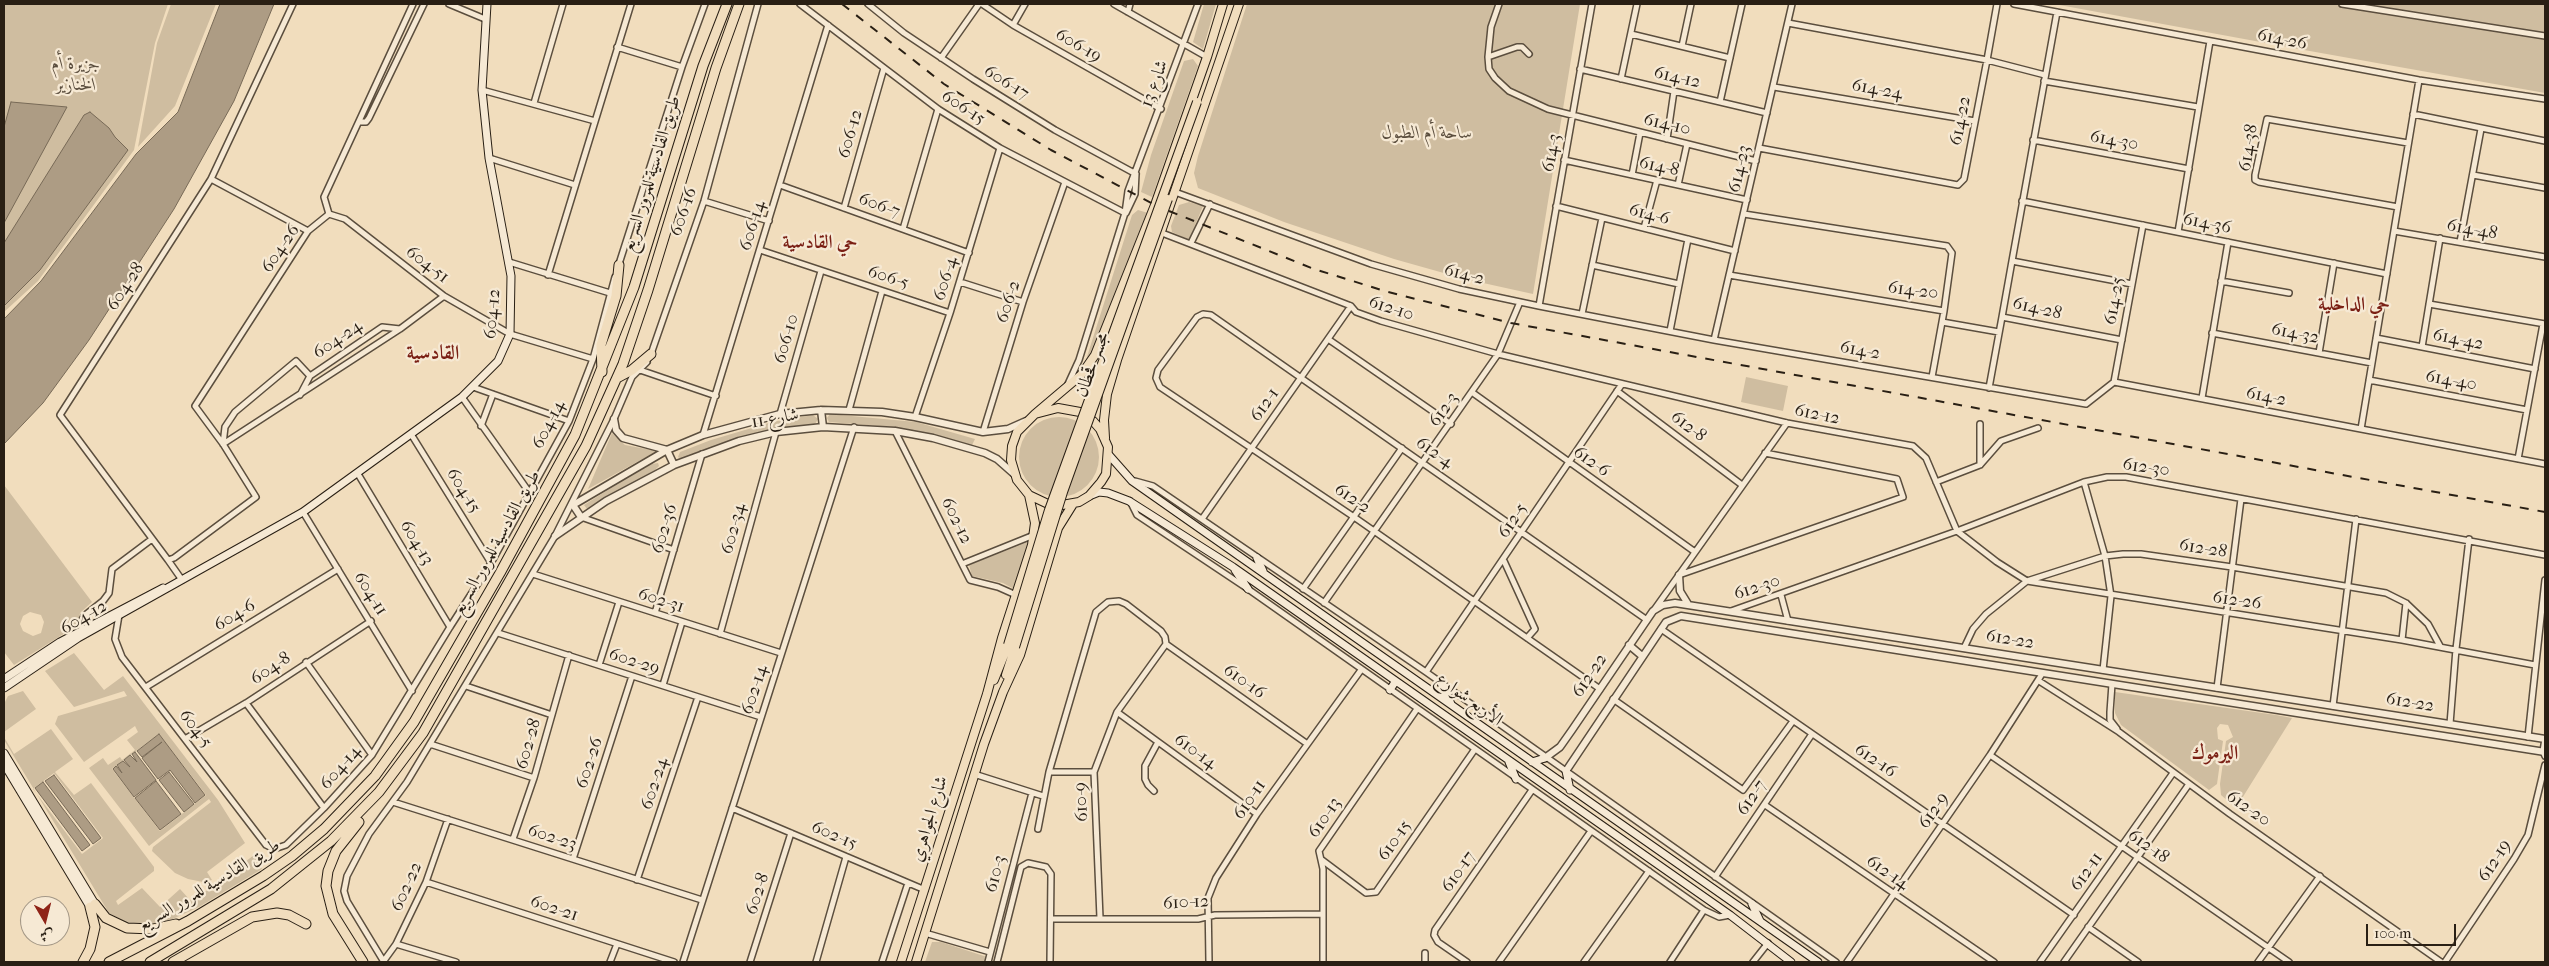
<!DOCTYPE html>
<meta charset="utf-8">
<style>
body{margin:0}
#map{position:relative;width:2549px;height:966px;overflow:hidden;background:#f1ddbd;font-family:"IM FELL French Canon",Amiri,serif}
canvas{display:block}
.frame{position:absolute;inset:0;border:5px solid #291f14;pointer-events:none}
.north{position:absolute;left:20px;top:896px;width:50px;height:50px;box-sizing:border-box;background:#f6e9d4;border:1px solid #a49887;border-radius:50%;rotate:172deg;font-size:14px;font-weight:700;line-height:20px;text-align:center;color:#291f14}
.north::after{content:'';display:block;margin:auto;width:18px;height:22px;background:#8f2418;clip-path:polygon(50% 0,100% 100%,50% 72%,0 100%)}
.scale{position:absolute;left:2366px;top:924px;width:90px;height:22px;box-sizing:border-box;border:2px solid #291f14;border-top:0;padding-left:6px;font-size:15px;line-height:18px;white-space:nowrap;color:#291f14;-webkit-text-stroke:4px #f6e9d4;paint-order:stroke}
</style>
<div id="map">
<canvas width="2549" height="966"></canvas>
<div class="frame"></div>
<div class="north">ش</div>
<div class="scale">100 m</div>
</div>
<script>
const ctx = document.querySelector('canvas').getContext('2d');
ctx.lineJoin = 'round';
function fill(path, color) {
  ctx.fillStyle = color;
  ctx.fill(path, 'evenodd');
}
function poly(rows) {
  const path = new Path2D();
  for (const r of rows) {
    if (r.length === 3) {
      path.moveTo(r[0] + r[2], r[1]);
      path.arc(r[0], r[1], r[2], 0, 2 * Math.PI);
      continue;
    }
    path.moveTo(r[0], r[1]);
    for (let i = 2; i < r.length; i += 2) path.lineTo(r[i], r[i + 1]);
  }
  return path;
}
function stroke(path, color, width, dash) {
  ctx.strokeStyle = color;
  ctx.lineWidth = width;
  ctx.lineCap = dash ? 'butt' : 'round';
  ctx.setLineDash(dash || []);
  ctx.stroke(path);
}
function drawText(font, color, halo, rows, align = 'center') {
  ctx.font = font + ' "IM FELL French Canon",Amiri,serif';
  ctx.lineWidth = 4.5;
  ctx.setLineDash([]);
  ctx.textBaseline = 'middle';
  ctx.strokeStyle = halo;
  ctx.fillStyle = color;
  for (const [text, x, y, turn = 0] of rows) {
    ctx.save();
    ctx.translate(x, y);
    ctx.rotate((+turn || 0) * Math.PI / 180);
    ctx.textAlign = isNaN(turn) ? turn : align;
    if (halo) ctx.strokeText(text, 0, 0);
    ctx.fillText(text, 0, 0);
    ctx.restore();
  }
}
fill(poly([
 [4,4,168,4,155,43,134,150,38,281,4,312],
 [171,4,216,4,175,106,138,147,157,43],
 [1204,4,1216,4,1203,49,1193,42],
 [1247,4,1580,4,1533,294,1465,279,1394,259,1284,222,1198,188,1194,173,1198,156],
 [2054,4,2545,4,2545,93,2293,48],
 [1193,59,1198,66,1152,197,1141,192,1151,155,1184,61],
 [1189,202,1203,206,1189,240,1172,232,1171,226,1179,205],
 [1138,210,1148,213,1095,346,1085,363,1132,215],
 [1746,377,1788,386,1783,411,1741,402],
 [830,414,916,422,975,439,972,445,893,427,829,422,827,418],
 [813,415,818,419,815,424,772,430,738,439,681,459,678,457,680,452,711,440,772,422],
 [1059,457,40],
 [612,433,625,445,657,451,588,489],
 [658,463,659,466,655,470,587,509,584,505,630,476,652,464],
 [4,485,92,602,80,613,78,625,14,665,4,652],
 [30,612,41,615,44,622,41,633,33,636,23,631,20,624,23,616],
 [1028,542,1014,589,1003,583,972,576,969,565],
 [74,653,104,690,123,676,218,800,245,843,207,872,212,880,203,882,188,879,175,873,152,851,153,847,211,802,209,799,149,846,89,768,103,758,108,765,120,757,122,760,135,750,127,740,138,732,135,726,84,762,55,724,58,716,127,696,124,691,74,707,45,671],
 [159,734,206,795,160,831,112,769],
 [23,691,36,709,4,732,4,704,8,696],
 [2115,692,2276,715,2292,718,2236,808,2221,795,2220,784,2226,741,2233,737,2228,725,2220,724,2217,728,2218,739,2223,741,2217,784,2209,790,2121,725,2115,713],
 [51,729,73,759,55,772,74,795,91,783,154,867,154,871,116,901,118,905,142,888,160,907,180,889,190,900,213,887,254,855,262,869,199,907,166,922,150,927,128,924,109,913,4,740,4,737,14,754],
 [54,773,103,838,82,854,33,789],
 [932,942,941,942,987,957,986,962,925,962]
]), '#cfbda0');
const water = poly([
 [220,4,274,4,234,101,174,209,89,340,43,403,4,444,4,319,41,281,136,154,178,112,220,4],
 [11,102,67,107,4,223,4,127,11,102],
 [90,112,109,128,115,137,128,150,40,270,4,306,4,243,84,115,90,112],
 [159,734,205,795,195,803,170,770,158,779,142,758,162,742,142,757,137,751,159,734],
 [135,752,156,780,134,797,113,769,116,766,122,773,117,765,123,761,130,767,124,760,130,755,137,762,132,754,135,752],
 [169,772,194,804,184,812,159,780,169,772],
 [54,775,101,838,93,844,45,781,54,775],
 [156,781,181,814,160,830,135,798,156,781],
 [43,782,90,845,82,851,35,788,43,782]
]);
fill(water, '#ad9c84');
stroke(water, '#786a57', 1);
const minor = poly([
 [293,4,211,179,60,415,168,560,174,558,256,497,223,444,195,406,308,231,329,214,324,197,413,4],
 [449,4,485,19],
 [800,4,938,109,1000,148,1125,213],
 [868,4,904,33,973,79,1055,130,1136,174],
 [982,4,1013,25,1161,109],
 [1114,4,1207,57],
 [1997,4,1987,60,2045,75],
 [2014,4,2419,80,2545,99],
 [2342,4,2545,36],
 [1128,12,1130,4],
 [1013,25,1025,4],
 [1631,34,1730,58],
 [1682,46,1691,4],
 [617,47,682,67],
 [1529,54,1522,47,1517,47,1488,57,1489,69,1495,78,1509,91,1548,109,1756,161],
 [1488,57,1491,27,1499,4],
 [941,58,979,4],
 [1580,69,1767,113],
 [1621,79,1637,4],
 [2044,81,2198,107],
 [1774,87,1975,121],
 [482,90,595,121],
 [1720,102,1742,4],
 [534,103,563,4],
 [2413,114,2545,141],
 [359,122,366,122,369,118,424,4],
 [1667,139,1674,91],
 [2033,140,2189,169],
 [1759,148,1958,185,1964,179,1987,60,1788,23],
 [489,158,575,185],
 [1564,160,1747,200],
 [1632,175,1640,133],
 [2473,175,2545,188],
 [211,179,308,231],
 [780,185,969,253],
 [1678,185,1687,144],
 [1175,192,1371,264,1459,289,1539,306,1714,340,2086,404,2114,382,2545,464],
 [704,201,769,221],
 [2022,201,2387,274],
 [1556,206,1735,251],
 [2398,207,2259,182,2255,180,2255,175,2267,119,2408,143],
 [844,208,884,68],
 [1126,213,1135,194,1136,174],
 [329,214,345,219,444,296,510,334,593,359],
 [1644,228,1657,180],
 [903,229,938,109],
 [2394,231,2545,257],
 [2178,232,2210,41],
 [1162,233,1351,306,1356,312,1381,321,1498,354,1787,423,1913,446,1926,458,1957,531,1997,562,2027,581,2105,556,2123,554,2141,554,2232,567,2386,593,2406,603,2428,624,2440,646],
 [2460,242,2481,129],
 [1191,243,1210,204],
 [760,250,950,313],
 [2012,261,2057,12],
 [509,262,610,293],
 [1592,265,1679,284],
 [618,267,682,67,705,4],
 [548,275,631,4],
 [1729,275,1944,311,1952,253,1947,246,1744,214],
 [2221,281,2289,293],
 [960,282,1023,302],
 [2429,304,2545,324],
 [1539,306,1592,4],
 [1944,311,1942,322,1999,332],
 [1582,314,1602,218],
 [1670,331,1688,239],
 [2212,333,2372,363],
 [2376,338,2535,369],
 [1328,339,1451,424],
 [1714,340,1792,4],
 [2122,340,2002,317,2012,261,2132,284],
 [2422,347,2440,238],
 [2319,353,2334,263],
 [651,354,704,201,758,4],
 [640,370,716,396],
 [1932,377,1942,322],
 [2369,380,2527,410],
 [2114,382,2143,225],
 [1068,384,1079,360,1125,213,1128,191,1198,4],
 [473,387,569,421],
 [1989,388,2002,317],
 [1617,391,1742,485],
 [1473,393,1695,552],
 [300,395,310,376],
 [462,397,529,492],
 [2202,398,2228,242],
 [849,410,882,291],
 [780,414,821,271],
 [915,417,950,313,1000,148],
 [1980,424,1980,465],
 [481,426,493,394],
 [2361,429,2419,80],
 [895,431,970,580,998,587,1016,595],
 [983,432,1023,302,1065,182],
 [411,434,491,563],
 [703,435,828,25],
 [223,444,225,427,235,412,296,361,310,376,382,327,400,329,444,296],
 [223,444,400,329],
 [2518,459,2543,324],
 [358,474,450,627],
 [1135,481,1153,486,1426,672,1836,962],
 [1936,482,1980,465,2001,441,2038,428],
 [2084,482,2105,556,2111,596,2103,670],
 [1130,501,1137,515,1248,589,1704,910,1719,917,1730,915],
 [303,512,412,691],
 [581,517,674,550],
 [1202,519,1351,306],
 [168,560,182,580],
 [1504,561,1535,629,1527,638],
 [962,564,1034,535],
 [533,574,781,653],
 [1679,575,1903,497,1897,479,1765,453],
 [1303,589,1402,448],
 [1781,595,1788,621],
 [1324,603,1498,354,1520,302],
 [1654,610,1787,423],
 [1731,611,1957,531,2084,482,2107,477,2126,477,2545,555],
 [655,613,702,454],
 [119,615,115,639,122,657,266,845,274,849,286,845,324,808,372,755,450,627,491,563,569,421,593,359,615,277],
 [83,629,80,624,84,616,103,601,109,593,112,569,152,539],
 [1661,629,2074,915],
 [498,633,761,717],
 [720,634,776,432],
 [2402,640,2406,603],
 [1166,644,1306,743],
 [1964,648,1973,629,1986,614,2027,581,2402,640,2535,665],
 [306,662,372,755],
 [599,665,619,602],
 [1426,672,1622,384],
 [2039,681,2119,732,2230,814,2441,962],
 [2112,684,2110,712,2110,720,2117,729],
 [663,685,682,622],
 [466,686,552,715],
 [146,687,338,569],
 [2217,688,2241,499],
 [1600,689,1354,517,1160,387,1156,378,1158,370,1197,317,1203,314,1211,315,1647,620],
 [1613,699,1743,790,1793,721],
 [246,703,324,808],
 [2333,706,2356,519],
 [1117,712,1257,814],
 [2450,724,2456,649,2469,539],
 [2528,737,2545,580],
 [185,739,246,703,371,621],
 [2545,739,2543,751,2545,756],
 [430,744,534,778],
 [1990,755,2289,962],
 [1049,772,1094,772],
 [974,774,1043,796],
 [1154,791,1148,785,1145,779,1145,766,1158,742],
 [393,802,702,900],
 [1765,805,1994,962],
 [732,808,925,890],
 [1038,829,1049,772,1096,612,1108,602,1119,601,1126,604,1161,631,1165,637,1166,644],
 [513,839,534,778,569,655],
 [573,859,632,676],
 [1322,860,1366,893,1376,892,1475,749],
 [1715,877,1812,734],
 [637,880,698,697],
 [426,882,674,962],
 [1100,918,1094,772,1117,712,1166,644],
 [1051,919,1198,919,1215,915,1322,914],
 [2088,927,2138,962],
 [925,933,990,952],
 [396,944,456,962],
 [1425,953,1425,962],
 [383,962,396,944,426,882,448,819],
 [384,962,347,901,344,891,347,876,369,834,407,782,555,536,614,419,632,377,647,362],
 [610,962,617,944],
 [683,962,854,427],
 [750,962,791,833],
 [816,962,846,857],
 [882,962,908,883],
 [988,962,1032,793],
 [997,962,1021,867,1028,863,1046,867,1051,874,1050,962],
 [1209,962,1208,898,1216,878,1257,814,1361,670],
 [1323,962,1323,869,1319,851,1417,709],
 [1467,962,1438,942,1434,935,1435,930,1532,790],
 [1499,962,1591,831],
 [1584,962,1649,871],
 [1670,962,1704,910],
 [1753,962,1768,943],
 [1847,962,1990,755,2042,674],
 [2040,962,2173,773],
 [2064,962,2189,784],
 [2258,962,2320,876],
 [2445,962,2514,859,2528,835,2545,765]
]);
const tertiary = poly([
 [821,410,823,427],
 [614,419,616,430,623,438,667,450,674,465],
 [581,517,573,505,667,450,703,435,780,414,821,410,882,412,915,417,983,432,1008,429,1026,421],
 [555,536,606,501,674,465,739,441,776,432,823,427,895,431,933,438,985,453,997,459,1014,474],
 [1679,575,1680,591,1688,604],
 [1629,645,1642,656],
 [1545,758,1560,747,1572,730,1653,611,1663,605,1675,603,2545,739],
 [1566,771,1666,622,1681,616,2545,752]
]);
const secondary = poly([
 [1109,455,1132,481,1818,962],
 [1089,496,1099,492,1108,493,1129,501,1233,567,1730,915,1791,962],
 [1257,558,1263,571],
 [1235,570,1248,589],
 [4,679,60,642,163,588],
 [1440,681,1451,704],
 [4,688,78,638,303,512,462,397,498,361,510,334,511,276,489,158,482,90,487,4],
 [1390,690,1395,682],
 [4,753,95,904],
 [1509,762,1516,779],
 [1532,762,1545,758],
 [4,764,90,907],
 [1566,771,1570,790],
 [1752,904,1760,921]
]);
const primary = poly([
 [1035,414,1081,375,1095,355,1155,205,1207,57,1223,4],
 [1105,438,1104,420,1107,394,1117,360,1239,4],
 [1048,504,1029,495,1017,480,1011,460,1012,446,1017,432,1035,414,1058,408,1080,412],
 [1062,505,1079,502,1089,496,1101,482,1106,474,1108,447,1100,429,1093,421],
 [1006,675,1015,647],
 [994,680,1008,645],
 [901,962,987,694,1002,638,1032,545,1035,523,1029,495],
 [916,962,984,744,1003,692,1020,655,1058,528,1073,504]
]);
const motorway = poly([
 [602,372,601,345,616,296,619,265],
 [617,378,632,370,651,354],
 [359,822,336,851,328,871,326,886,333,914,363,962],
 [95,904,106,918,127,928,153,929,176,924],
 [83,962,90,949,95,927,90,907],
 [109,962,188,921,263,876,292,856,324,829,375,776,414,722,500,573,575,435,634,287,703,66,727,4],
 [150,962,271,889,331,841,379,792,423,733,586,446,623,364,648,290,716,68,739,4],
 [173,962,252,917,277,913,289,915,306,924]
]);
stroke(minor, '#5b4e3e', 8);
stroke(tertiary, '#5b4e3e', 9);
stroke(secondary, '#291f14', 9);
stroke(primary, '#291f14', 10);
stroke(motorway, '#291f14', 11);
stroke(minor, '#f6e9d4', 5);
stroke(tertiary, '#f6e9d4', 6);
stroke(secondary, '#f6e9d4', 7);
stroke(primary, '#f1ddbd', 8);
stroke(motorway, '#f1ddbd', 9);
stroke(poly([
 [842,4,944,84,1051,150,1155,205],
 [1169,211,1314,269,1388,292,1511,323,2545,512]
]), '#291f14', 2, [9, 9]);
const primaryBridge = poly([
 [1008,645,1049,510,1197,102],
 [1015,647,1063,492,1168,199]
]);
stroke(primaryBridge, '#291f14', 10, []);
stroke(primaryBridge, '#f1ddbd', 8);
drawText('18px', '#291f14', '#f6e9d4', [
 ["614-26",2282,40,11],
 ["606-19",1078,46,30],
 ["614-12",1677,78,13],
 ["606-17",1006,83,32],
 ["شارع 13",1155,84,-70],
 ["614-24",1877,90,10],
 ["606-15",963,108,33],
 ["614-22",1961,121,-79],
 ["614-10",1667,125,13],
 ["606-12",851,134,-74],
 ["614-30",2114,141,10],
 ["614-38",2249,148,-81],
 ["614-3",1552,153,-80],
 ["614-8",1659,167,12],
 ["614-23",1740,169,-77],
 ["طريق القادسية للمرور السريع",652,174,-73],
 ["606-7",879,206,20],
 ["606-16",684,212,-71],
 ["614-6",1649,215,14],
 ["614-36",2207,224,11],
 ["606-14",753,226,-73],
 ["614-48",2472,230,10],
 ["604-26",281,249,-56],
 ["604-51",427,265,37],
 ["614-2",1464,275,14],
 ["606-5",888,278,18],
 ["606-4",946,279,-73],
 ["604-28",126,287,-57],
 ["614-20",1913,291,7],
 ["614-25",2115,301,-80],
 ["606-2",1009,302,-72],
 ["612-10",1391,309,18],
 ["614-28",2037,309,13],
 ["604-12",493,314,-85],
 ["614-32",2295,334,11],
 ["606-10",787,339,-74],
 ["604-24",338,340,-34],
 ["614-42",2458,340,11],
 ["614-2",1860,351,10],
 ["مجسر قحطان",1093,365,-70],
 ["614-40",2451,381,10],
 ["614-2",2266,397,11],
 ["612-1",1265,405,-55],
 ["612-3",1444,410,-55],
 ["612-12",1817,415,11],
 ["شارع 11",775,419,-10],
 ["604-14",549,425,-63],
 ["612-8",1688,427,37],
 ["612-4",1434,453,35],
 ["612-6",1591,462,35],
 ["612-30",2146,468,8],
 ["604-15",463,491,58],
 ["612-2",1352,499,34],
 ["602-12",956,521,64],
 ["612-5",1513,521,-56],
 ["602-36",665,529,-73],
 ["602-34",734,529,-75],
 ["604-13",416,543,59],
 ["طريق القادسية للمرور السريع",497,543,-61],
 ["612-28",2203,549,9],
 ["612-30",1757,588,-18],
 ["604-11",370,594,58],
 ["602-31",661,601,18],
 ["612-26",2237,601,8],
 ["604-6",235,616,-31],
 ["604-12",84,618,-30],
 ["612-22",2010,640,9],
 ["602-29",634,662,18],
 ["604-8",271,669,-34],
 ["612-22",1590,676,-56],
 ["610-16",1244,682,35],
 ["602-14",755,690,-72],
 ["الأربع شوارع",1469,700,36],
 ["612-22",2410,703,9],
 ["604-5",195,729,53],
 ["602-28",529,744,-74],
 ["610-14",1195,752,36],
 ["612-16",1875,761,34],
 ["602-26",590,763,-72],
 ["604-14",341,768,-49],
 ["602-24",655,784,-72],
 ["612-7",1752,798,-56],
 ["610-11",1250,800,-56],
 ["610-9",1082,802,-92],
 ["612-20",2248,809,35],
 ["612-9",1934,811,-56],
 ["610-13",1325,818,-56],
 ["شارع الجواهري",930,819,-73],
 ["602-15",834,836,23],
 ["602-23",552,838,18],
 ["610-15",1395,841,-55],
 ["612-18",2148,847,35],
 ["612-19",2495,861,-57],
 ["610-17",1459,872,-55],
 ["612-11",2087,872,-55],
 ["612-14",1887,873,35],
 ["610-3",996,874,-75],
 ["طريق القادسية للمرور السريع",209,886,-31],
 ["602-22",407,887,-66],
 ["602-8",758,894,-72],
 ["610-12",1186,903,-3],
 ["602-21",554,909,18]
]);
drawText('italic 18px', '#5b4e3e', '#f6e9d4', [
 ["جزيرة أم",76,65],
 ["الخنازير",76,86],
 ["ساحة أم الطبول",1427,134]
]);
drawText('bold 19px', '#7a1f14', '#f6e9d4', [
 ["حي القادسية",820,243],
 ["حي الداخلية",2354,305]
]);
drawText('bold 20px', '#7a1f14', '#f6e9d4', [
 ["القادسية",433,354],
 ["اليرموك",2215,754]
]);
</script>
